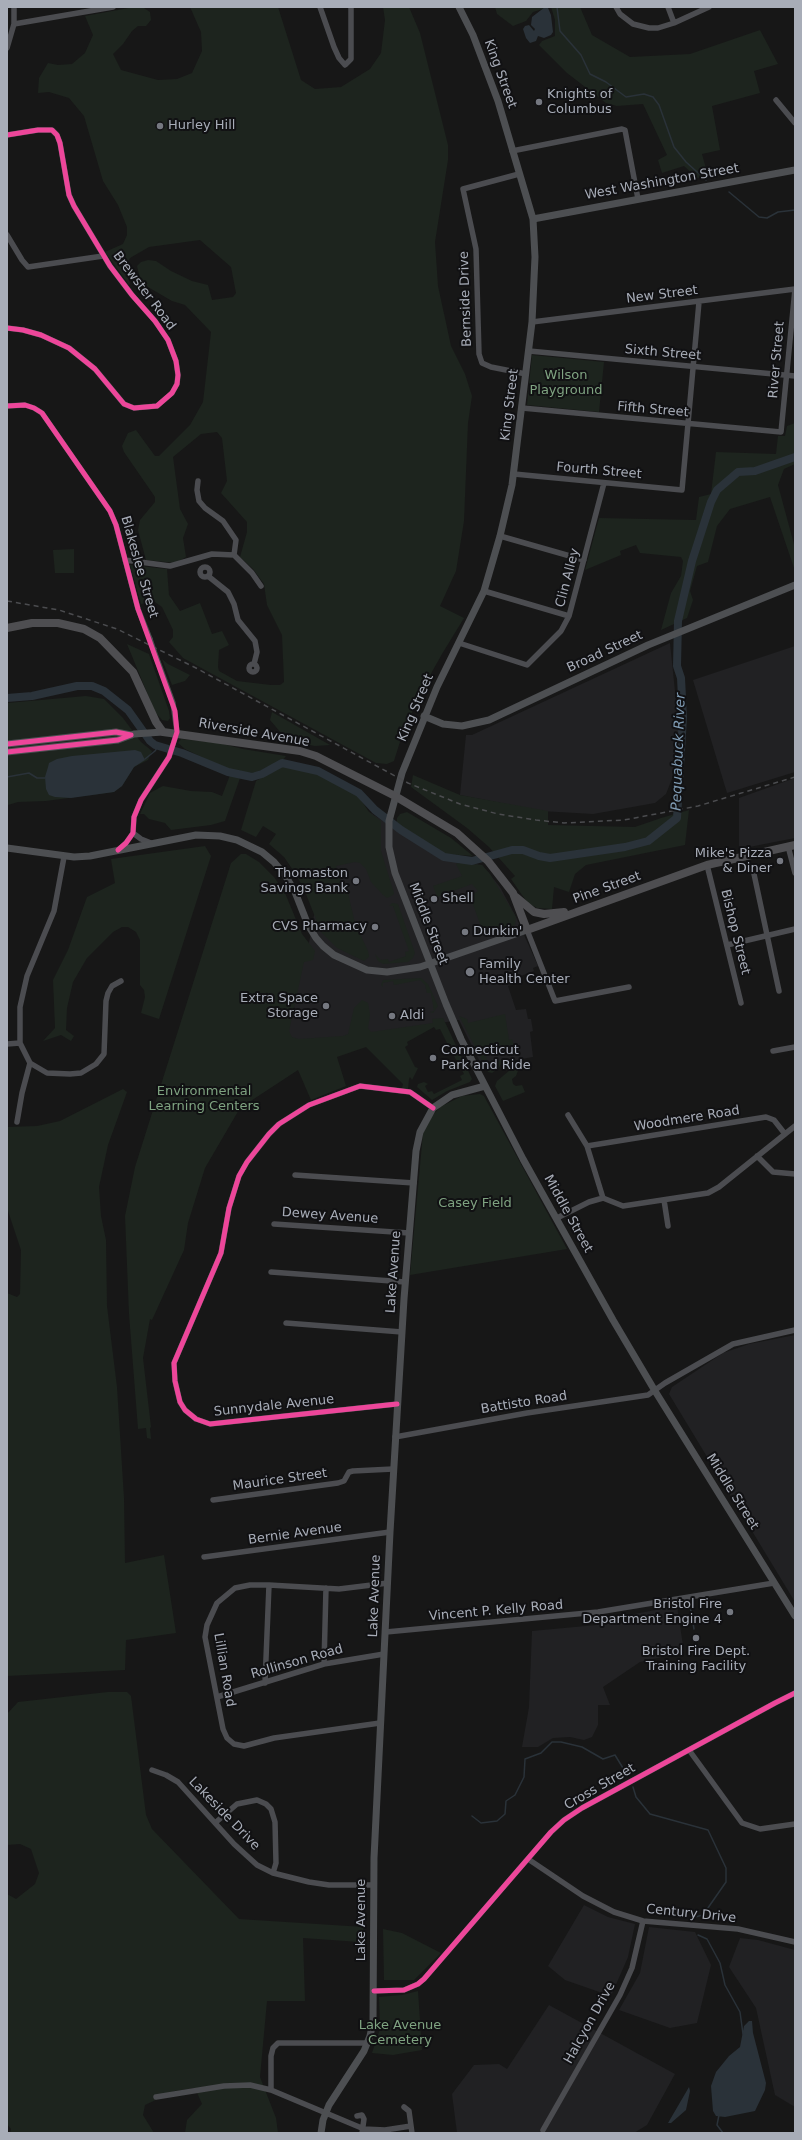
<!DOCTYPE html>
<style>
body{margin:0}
#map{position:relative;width:802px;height:2140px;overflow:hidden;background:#171717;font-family:"DejaVu Sans",sans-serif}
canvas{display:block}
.frame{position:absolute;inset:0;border:8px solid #a8adb8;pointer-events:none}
</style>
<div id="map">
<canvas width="802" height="2140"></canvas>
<div class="frame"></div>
</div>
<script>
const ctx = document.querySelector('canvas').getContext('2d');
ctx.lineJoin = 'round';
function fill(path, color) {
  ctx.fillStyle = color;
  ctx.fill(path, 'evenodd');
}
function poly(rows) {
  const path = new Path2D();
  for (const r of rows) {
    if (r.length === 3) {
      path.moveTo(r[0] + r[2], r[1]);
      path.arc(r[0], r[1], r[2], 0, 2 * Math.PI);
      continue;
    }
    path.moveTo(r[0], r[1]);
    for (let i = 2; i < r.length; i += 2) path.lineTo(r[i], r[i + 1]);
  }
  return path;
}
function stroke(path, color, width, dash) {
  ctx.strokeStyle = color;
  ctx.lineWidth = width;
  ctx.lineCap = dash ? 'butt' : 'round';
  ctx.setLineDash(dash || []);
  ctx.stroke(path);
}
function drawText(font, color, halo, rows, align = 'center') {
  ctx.font = font + ' "DejaVu Sans",sans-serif';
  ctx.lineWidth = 4;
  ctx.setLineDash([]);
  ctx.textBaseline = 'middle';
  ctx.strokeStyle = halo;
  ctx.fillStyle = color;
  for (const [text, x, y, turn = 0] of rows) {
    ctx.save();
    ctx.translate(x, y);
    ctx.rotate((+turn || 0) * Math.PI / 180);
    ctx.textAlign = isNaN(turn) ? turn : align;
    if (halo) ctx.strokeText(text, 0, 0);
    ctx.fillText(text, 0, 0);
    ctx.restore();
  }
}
fill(poly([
 [670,643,679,730,675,771,666,794,655,803,593,814,541,811,460,795,466,735,472,735],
 [795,646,795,772,727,793,693,680],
 [795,778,795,838,739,849,739,798],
 [369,812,443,860,482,865,500,887,516,917,538,966,533,968,534,971,510,980,511,985,508,986,516,1010,526,1009,528,1019,531,1019,533,1031,530,1032,533,1057,482,1066,459,1020,349,1038,285,1040,300,959,307,954,315,910,312,861],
 [795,1335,795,1602,669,1394,672,1387,723,1353,749,1344],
 [677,1606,684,1652,640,1662,603,1687,610,1705,598,1705,598,1725,592,1737,584,1740,570,1737,553,1738,538,1747,522,1747,529,1707,532,1631,618,1623,618,1617],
 [584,1905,608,1917,635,1924,628,1957,611,1996,565,1980,548,1966],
 [649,1927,695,1932,711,1965,697,2023,670,2028,619,2010,640,1973],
 [740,1938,758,1940,795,1950,795,2107,775,2095,756,2008,729,1967],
 [549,2005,675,2074,647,2125,634,2133,457,2133,452,2094,474,2065,499,2064,507,2069]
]), '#212123');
fill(poly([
 [134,7,144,8,150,12,151,20,146,26,138,26,132,31,123,44,113,54,121,70,158,80,177,79,192,73,202,51,201,32,190,7,278,7,301,80,315,89,341,87,370,69,381,53,385,20,383,7,409,7,420,33,448,145,448,160,435,242,438,286,451,346,465,374,472,396,468,423,464,521,456,571,440,606,464,618,442,654,424,686,403,732,394,761,387,764,376,763,183,658,169,642,173,637,173,630,162,607,155,602,141,604,130,565,167,569,169,595,180,611,200,603,212,634,222,631,229,645,219,650,218,667,219,671,237,681,271,685,280,685,284,682,282,635,267,605,264,584,253,569,240,557,247,532,247,522,221,493,227,481,222,438,217,432,201,434,173,457,180,509,188,524,183,538,186,557,176,563,146,560,138,530,140,520,155,502,155,497,124,452,122,446,128,433,136,430,155,456,159,456,190,425,203,402,211,332,185,305,172,301,141,283,137,266,141,262,148,260,156,261,171,271,192,281,208,285,212,300,233,297,236,293,231,267,200,240,149,247,130,258,127,264,130,284,129,285,105,252,123,244,127,235,127,227,118,205,103,181,84,116,69,98,49,92,38,93,39,78,48,63,58,65,72,64,85,53,93,35,85,16],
 [495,7,549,7,533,12,526,21,513,26,497,14],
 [551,7,580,7,592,35,630,57,690,54,760,30,778,64,754,71,760,93,712,106,720,150,702,154,708,176,697,178,684,166,662,173,658,160,667,155,643,104,617,106,606,103,567,73,539,45,542,41,555,36,555,20],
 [532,355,604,362,599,412,527,405],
 [795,423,795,464,784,469,778,485,795,548,795,571,770,497,730,509,717,526,708,562,697,566,690,591,693,600,687,618,661,630,671,593,681,576,683,561,681,557,640,553,636,545,620,551,621,555,585,570,599,518,696,520,699,497,711,494,716,452,776,454,778,436,785,436,787,426],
 [74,549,74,573,55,573,53,550],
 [127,644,149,654,169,711,170,718,168,721,162,720,155,712],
 [162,659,168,664,190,675,185,681,172,685],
 [86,696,104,699,123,718,141,742,152,751,148,760,134,767,122,786,114,792,46,801,18,802,8,805,7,807,7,703],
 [272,712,330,745,315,746,288,741,270,720],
 [181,739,219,743,243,749,286,756,283,760,255,773,237,772,228,770,185,749,178,743],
 [287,766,304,769,331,779,357,794,369,812,381,821,381,851,394,893,393,895,387,898,383,895,371,882,366,869,360,863,355,862,336,866,344,891,347,889,355,923,368,951,369,957,364,961,337,948,321,932,304,889,295,873,284,857,269,844,276,834,263,826,256,837,241,830,256,781,280,767],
 [230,775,240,778,225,821,211,825,171,830,165,823,149,819,144,814,140,814,150,793,159,788,163,786,191,791,212,792,222,796],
 [413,775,460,795,548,811,548,825,635,827,661,818,689,810,685,845,586,865,575,874,569,892,554,887,552,909,537,908,528,903,522,895,511,879,515,876,489,847,467,828,411,787],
 [407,812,451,838,473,856,445,854,403,828,397,822,397,818,400,814],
 [205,846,211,856,159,1019,141,1013,145,997,144,990,140,985,140,940,136,932,128,927,122,927,113,932,87,958,73,982,67,1008,66,1030,74,1036,71,1041,61,1035,43,1041,55,1028,53,980,68,950,87,897,115,883,111,859],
 [241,854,246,854,259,862,274,877,285,893,302,934,315,951,313,960,304,962,289,1031,292,1037,299,1039,343,1036,348,1034,354,1008,362,1000,368,1003,370,1015,368,1028,371,1032,433,1023,432,1019,443,1018,472,1079,470,1082,447,1091,432,1100,417,1087,418,1084,424,1082,428,1084,425,1086,428,1092,432,1091,434,1094,462,1080,460,1076,464,1074,450,1049,452,1048,450,1044,448,1045,440,1029,436,1030,434,1027,407,1042,408,1045,405,1047,415,1067,418,1068,412,1080,410,1077,409,1079,408,1089,402,1088,403,1084,366,1047,337,1057,346,1086,311,1100,298,1070,240,1108,205,1168,188,1223,184,1250,152,1320,150,1319,143,1358,151,1427,150,1428,151,1439,147,1438,146,1428,138,1429,129,1314,125,1216,135,1167,231,863],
 [459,863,482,865,490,874,516,917,515,925,484,935,470,896,478,891,472,884,437,897,433,886,462,876,456,864],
 [392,903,398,904,415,953,413,958,408,962,383,964,378,961,375,954,381,960,388,959,389,962,406,956,405,952,409,951,393,906,389,906],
 [421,978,428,984,438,1006,433,1013,430,1012,434,1011,431,993,427,993,425,985,420,980,394,985,393,981,383,983,383,987,381,985,383,980],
 [505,1014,509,1040,512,1039,514,1045,485,1050,487,1062,502,1060,499,1068,492,1073,488,1072,459,1016,467,1019,468,1023],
 [512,1058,517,1062,519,1068,516,1076,512,1079,513,1084,516,1086,522,1085,525,1092,503,1101,495,1086,497,1081,510,1070],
 [123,1089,127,1092,108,1145,99,1187,101,1216,106,1240,107,1306,117,1387,124,1498,125,1563,164,1555,176,1633,126,1640,125,1670,7,1676,7,1293,17,1297,20,1294,21,1250,7,1208,7,1127,37,1126,60,1121],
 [480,1094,484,1096,567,1249,410,1275,423,1133,432,1116,440,1107,462,1096],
 [108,1692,127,1692,131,1696,146,1815,152,1829,239,1919,364,1927,359,1942,303,1938,305,2001,267,2001,260,2077,276,2118,278,2133,185,2133,187,2120,202,2104,195,2088,175,2091,145,2105,143,2115,154,2133,10,2133,11,2129,7,2124,7,1894,16,1899,35,1884,39,1873,31,1849,20,1844,7,1845,7,1714,18,1702],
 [383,1929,402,1933,441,1953,414,1980,384,1980],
 [418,1991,422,2050,393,2055,372,2053,380,2029,379,1997,402,1995]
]), '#1d241e');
fill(poly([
 [545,7,548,8,551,15,553,32,551,35,544,38,538,36,536,41,530,43,526,38,523,29,525,26,529,25,534,31,535,29,531,25,532,17],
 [135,750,141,752,145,760,134,767,122,786,114,792,71,798,55,797,49,795,46,789,45,777,48,767,49,763,57,759,72,756],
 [749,2021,752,2021,753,2033,766,2083,765,2090,755,2111,725,2117,716,2116,713,2111,711,2086,716,2072,729,2056,740,2047,744,2026],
 [689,2087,690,2091,686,2110,671,2123,668,2123]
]), '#2a3239');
stroke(poly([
 [557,7,560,31,581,55,590,74,606,82,626,97,644,94,653,97,659,105,674,147,686,162,706,180],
 [729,192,759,217,767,218,778,212,795,210],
 [145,759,155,751,158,746],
 [7,777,29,773,37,778,45,778],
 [690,1606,694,1629],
 [633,1787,636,1797,650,1814,708,1830,726,1868,726,1882,703,1915,695,1917],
 [472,1816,481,1823,497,1821,505,1814,506,1801,515,1795,524,1777,525,1759,541,1753,552,1742,561,1742,582,1747,603,1759,615,1755,626,1773],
 [698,1935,707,1939,720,1963,725,1985,740,2012,743,2034],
 [719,2115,717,2125,723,2133]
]), '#2a3239', 1.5);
stroke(poly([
 [7,698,32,696,77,686,92,686,104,691,128,710,150,741,155,745,182,753,228,772,252,777,262,774,282,763,318,771,359,793,375,810,401,830,444,857,472,861,512,850,523,850,539,856,550,858,625,847,648,841,677,818,683,717,681,678,677,666,678,621,692,561,711,502,717,490,738,472,755,471,795,457]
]), '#2a3239', 8);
stroke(poly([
 [320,7,334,47,339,58,345,65,351,59,351,7],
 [616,7,620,14,633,24,649,28,658,28,674,23,709,7],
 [668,7,674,23],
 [14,24,113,7],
 [7,48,14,24,14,7],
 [776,100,795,123],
 [7,135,38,130,52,130,57,135,60,143,69,195,74,206,110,266,132,295,155,321,168,340,176,361,178,375,177,384,172,393,157,406,134,408,124,404,95,369,69,348,41,335,23,330,7,328],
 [512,151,622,129,625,130,638,199],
 [519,174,463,189,476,249,479,354,482,363,491,367,526,374],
 [7,235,22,260,28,267,103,256],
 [532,322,795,289],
 [529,351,795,376],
 [7,406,25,405,34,408,42,413,110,511,116,525,138,609,150,639],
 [522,408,781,432,795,289],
 [514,474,682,490,699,302],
 [198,481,197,490,199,501,205,508,223,521,236,540,234,555],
 [500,536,584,560],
 [125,560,170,566,212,554,234,555,252,573,261,586],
 [205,572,5],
 [208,576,228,592,234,604,238,620,255,641,257,652,254,664],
 [484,591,569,616],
 [459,643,527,665,561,631,569,616,604,483],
 [253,668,4],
 [133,833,141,839,151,843],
 [788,846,795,873],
 [118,850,126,843,133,833,134,817,141,800,169,757,177,732,173,703,154,651],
 [64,857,54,911,27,976,20,1007,20,1043,30,1063,47,1073,70,1074,81,1073,96,1064,104,1054,106,1001,108,993,112,986,121,981],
 [707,865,741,1003],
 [754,874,779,991],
 [527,930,555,1001,629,987],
 [727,945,795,929],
 [7,1044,20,1043],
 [773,1051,795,1047],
 [568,1115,587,1146,603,1198],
 [17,1122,22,1093,30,1063],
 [587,1146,766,1117,774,1120,785,1134],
 [757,1156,773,1172,795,1174],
 [295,1175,414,1183],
 [603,1198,623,1206,708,1193,719,1187,795,1126],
 [664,1200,668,1226],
 [557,1218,589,1202,603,1198],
 [274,1224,409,1233],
 [271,1272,405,1282],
 [286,1323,402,1332],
 [397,1404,210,1424,196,1419,185,1410,180,1402,175,1381,174,1363,221,1253,229,1208,239,1176,247,1162,269,1134,279,1124,309,1105,360,1086,410,1092,433,1108],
 [395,1437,527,1413,648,1395,665,1383,733,1344,795,1330],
 [213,1500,338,1483,344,1481,349,1472,353,1471,393,1469],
 [204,1557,390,1532],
 [386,1632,598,1612,774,1583],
 [324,1664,326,1588],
 [265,1683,269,1585],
 [217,1697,324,1664,384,1654],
 [380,1723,274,1738,244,1746,234,1744,227,1738,223,1729,205,1637,207,1625,217,1603,235,1588,250,1585,269,1585,339,1589,388,1583],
 [689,1750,742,1823,760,1829,795,1824],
 [152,1770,166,1775,178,1782,234,1844,257,1865,273,1873,309,1882,329,1885,374,1885],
 [215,1823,237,1804,257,1800,266,1804,271,1809,275,1822,276,1863,273,1873],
 [528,1859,583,1896,614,1912,643,1921,738,1929,795,1942],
 [374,1991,404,1990,418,1984,424,1979,551,1832,564,1820,582,1808,775,1703,795,1693],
 [271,2090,271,2056,273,2048,278,2043,368,2043],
 [156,2097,224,2086,250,2085,271,2090,364,2129,385,2130,411,2126],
 [404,2107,409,2111,412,2133],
 [357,2116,362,2115,364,2119,362,2133],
 [543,2130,620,1995,632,1968,643,1921]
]), '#4b4c50', 5.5);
stroke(poly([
 [459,7,473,35,498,101,533,219,535,257,532,322,512,485,500,536,484,591,437,687,402,773,389,821,389,847,395,873,446,1004,461,1039,523,1159,613,1320,655,1391,795,1616],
 [533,219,795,170],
 [424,716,443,724,462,726,489,720,648,645,795,585],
 [7,744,116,732,131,735],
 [7,752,118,740,134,734,163,732],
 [7,848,74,857,90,856,196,835,220,836,237,840,262,852,274,862,285,875,295,892,308,925,316,938,323,946,334,955,367,970,387,972,420,967,527,930],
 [321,2133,323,2120,329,2105,364,2051,370,2036,373,2022,374,1858,390,1532,404,1299,416,1151,420,1132,433,1108,452,1095,485,1086]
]), '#4d4f52', 7);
stroke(poly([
 [7,628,32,623,58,623,84,629,100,638,133,672,156,722,163,732,300,751,316,756,395,796,457,833,488,861,513,893,527,930,707,865,795,845],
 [516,897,534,912,544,914,564,912]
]), '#4e4e51', 8);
stroke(poly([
 [7,601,59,610,117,629,196,668,408,783,460,804,498,814,536,820,564,823,624,820,698,806,795,777]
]), '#4b4c4f', 1.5, [5, 4]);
stroke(poly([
 [150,639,154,651]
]), '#4b4c50', 5.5);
stroke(poly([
 [7,135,38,130,52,130,57,135,60,143,69,195,74,206,110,266,132,295,155,321,168,340,176,361,178,375,177,384,172,393,157,406,134,408,124,404,95,369,69,348,41,335,23,330,7,328],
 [7,406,25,405,34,408,42,413,110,511,116,525,138,609,175,711,177,732,169,757,141,800,134,817,133,833,126,843,118,850],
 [7,744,116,732,131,735],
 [7,752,118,740,131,735],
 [397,1404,210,1424,196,1419,185,1410,180,1402,175,1381,174,1363,221,1253,229,1208,239,1176,247,1162,269,1134,279,1124,309,1105,360,1086,410,1092,433,1108],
 [374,1991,404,1990,418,1984,424,1979,551,1832,564,1820,582,1808,775,1703,795,1693]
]), '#ed469a', 5);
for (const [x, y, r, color] of [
 [539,102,4,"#757880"],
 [160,126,4,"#757880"],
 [780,861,4,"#757880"],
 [356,881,4,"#757880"],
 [434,899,4,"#757880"],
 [375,927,4,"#757880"],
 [465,932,4,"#757880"],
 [470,972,5,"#757880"],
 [326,1006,4,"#757880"],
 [392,1016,4,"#757880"],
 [433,1058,4,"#757880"],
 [730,1612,4,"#757880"],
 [696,1638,4,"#757880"]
]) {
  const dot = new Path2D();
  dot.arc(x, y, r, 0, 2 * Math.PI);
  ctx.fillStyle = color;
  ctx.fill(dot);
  stroke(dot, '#111113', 1.5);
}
drawText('13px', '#a8adb8', '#111113', [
 ["King Street",500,74,70],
 ["West Washington Street",662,182,-10],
 ["Brewster Road",144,291,53],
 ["New Street",662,295,-7],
 ["Bernside Drive",466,299,-92],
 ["Sixth Street",663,353,5],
 ["River Street",777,360,-85],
 ["King Street",510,405,-83],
 ["Fifth Street",653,410,5],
 ["Fourth Street",599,471,5],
 ["Blakeslee Street",139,567,74],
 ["Clin Alley",568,578,-75],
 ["Broad Street",605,652,-25],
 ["King Street",416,708,-67],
 ["Riverside Avenue",254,733,10],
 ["Pine Street",607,888,-20],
 ["Middle Street",428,924,69],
 ["Bishop Street",735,932,76],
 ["Woodmere Road",687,1119,-9],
 ["Middle Street",568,1214,61],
 ["Dewey Avenue",330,1216,4],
 ["Lake Avenue",394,1272,-86],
 ["Battisto Road",524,1403,-9],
 ["Sunnydale Avenue",274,1406,-6],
 ["Maurice Street",280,1480,-8],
 ["Middle Street",732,1492,58],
 ["Bernie Avenue",295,1534,-8],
 ["Lake Avenue",375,1596,-88],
 ["Vincent P. Kelly Road",496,1611,-5],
 ["Rollinson Road",297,1662,-16],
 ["Lillian Road",224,1670,80],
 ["Cross Street",600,1787,-30],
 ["Lakeside Drive",224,1814,46],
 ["Century Drive",691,1914,6],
 ["Lake Avenue",362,1920,-90],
 ["Halcyon Drive",590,2023,-61]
]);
drawText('13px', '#a8adb8', '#111113', [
 ["Knights of",547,95],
 ["Columbus",547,110],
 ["Hurley Hill",168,126],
 ["Mike's Pizza",772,854,"right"],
 ["& Diner",772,869,"right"],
 ["Thomaston",348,874,"right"],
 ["Savings Bank",348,889,"right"],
 ["Shell",442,899],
 ["CVS Pharmacy",367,927,"right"],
 ["Dunkin'",473,932],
 ["Family",479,965],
 ["Health Center",479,980],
 ["Extra Space",318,999,"right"],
 ["Storage",318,1014,"right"],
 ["Aldi",400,1016],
 ["Connecticut",441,1051],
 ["Park and Ride",441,1066],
 ["Bristol Fire",722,1605,"right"],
 ["Department Engine 4",722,1620,"right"],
 ["Bristol Fire Dept.",696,1652,"center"],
 ["Training Facility",696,1667,"center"]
], 'left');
drawText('13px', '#7fa381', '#111113', [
 ["Wilson",566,376],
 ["Playground",566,391],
 ["Environmental",204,1092],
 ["Learning Centers",204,1107],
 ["Casey Field",475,1204],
 ["Lake Avenue",400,2026],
 ["Cemetery",400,2041]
]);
drawText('italic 14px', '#7f9bb3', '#111113', [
 ["Pequabuck River",679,752,-88]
]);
</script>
